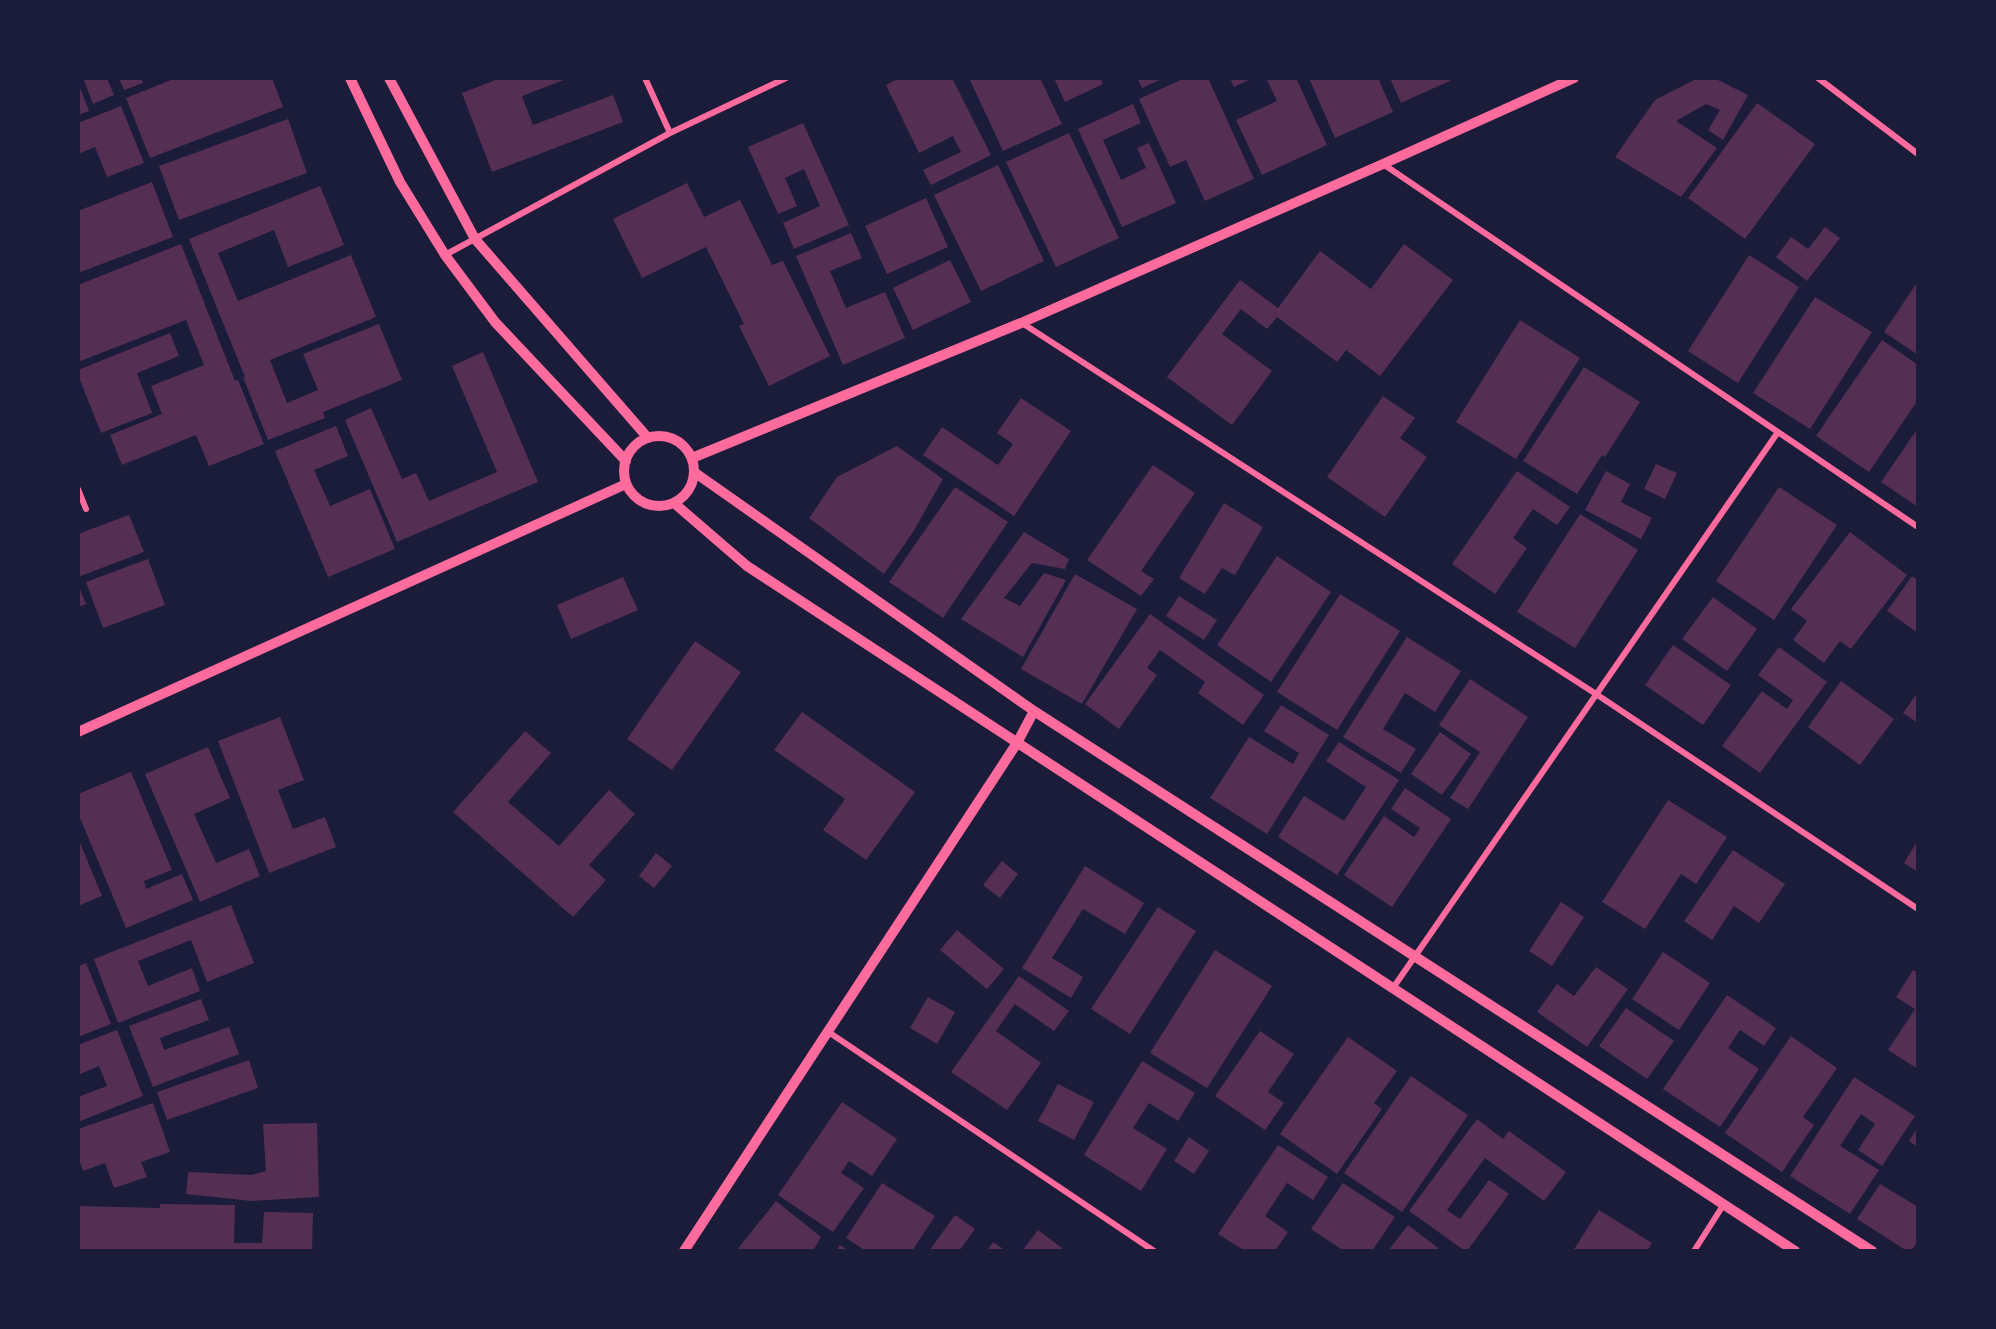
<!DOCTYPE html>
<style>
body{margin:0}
#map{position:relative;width:1996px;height:1329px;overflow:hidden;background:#1b1b3a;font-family:"Space Grotesk",sans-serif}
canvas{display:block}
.frame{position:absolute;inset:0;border:80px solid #1b1b3a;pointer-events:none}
</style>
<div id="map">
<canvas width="1996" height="1329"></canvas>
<div class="frame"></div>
</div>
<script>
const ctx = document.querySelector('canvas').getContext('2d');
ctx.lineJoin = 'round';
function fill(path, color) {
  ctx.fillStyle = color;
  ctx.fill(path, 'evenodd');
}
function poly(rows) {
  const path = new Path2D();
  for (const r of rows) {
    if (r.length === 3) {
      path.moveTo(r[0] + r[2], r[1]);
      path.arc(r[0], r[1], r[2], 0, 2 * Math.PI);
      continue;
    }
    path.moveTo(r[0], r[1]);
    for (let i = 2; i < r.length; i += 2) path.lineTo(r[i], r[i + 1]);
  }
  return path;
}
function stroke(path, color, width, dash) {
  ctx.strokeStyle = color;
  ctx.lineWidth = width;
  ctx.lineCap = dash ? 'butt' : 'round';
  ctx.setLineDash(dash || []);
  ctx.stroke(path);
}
fill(poly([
 [83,78,107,78,114,95,93,104],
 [119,78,141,78,143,83,124,90],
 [176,78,272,78,283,107,150,158,126,98],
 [501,78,569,78,522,96,533,125,613,95,623,122,492,172,462,93],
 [899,78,952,78,991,155,931,185,923,170,961,152,953,136,919,153,886,85],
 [969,78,1040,78,1062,124,1003,151],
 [1054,78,1100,78,1103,84,1065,102],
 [1137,78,1164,78,1142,88],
 [1185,78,1208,78,1254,179,1205,201,1186,160,1170,167,1139,99],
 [1230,78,1253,78,1234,87],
 [1266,78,1296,78,1327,145,1262,175,1236,120,1277,101],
 [1309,78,1378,78,1393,112,1335,138],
 [1390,78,1456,78,1401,103],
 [1698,78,1714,78,1748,95,1723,140,1708,130,1720,110,1706,104,1676,121,1717,148,1681,197,1615,157,1655,100],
 [80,88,89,111,78,115,78,89],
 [1757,103,1815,144,1745,239,1688,198],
 [1133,104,1141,123,1103,140,1121,180,1146,168,1137,148,1149,143,1176,203,1122,227,1078,129],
 [121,106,144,163,107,177,95,147,78,154,78,123],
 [288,119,307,173,179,220,159,166],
 [803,123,849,225,794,249,783,223,820,206,804,169,785,178,797,206,778,214,748,147],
 [1069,133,1119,238,1056,267,1006,162],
 [998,165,1044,261,981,291,934,195],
 [152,182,173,237,78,273,78,211],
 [687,183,704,217,740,200,772,265,783,261,830,356,769,386,739,326,744,324,706,247,642,278,613,219],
 [320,186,344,245,288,267,274,230,218,253,238,301,351,255,376,317,270,360,287,403,318,390,303,354,379,324,402,380,323,412,325,418,268,440,243,377,245,377,189,239],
 [926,198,948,247,887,274,865,226],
 [1825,227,1840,238,1807,281,1776,257,1791,237,1808,249],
 [851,233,862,258,830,271,846,308,885,292,905,338,843,365,796,256],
 [181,244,235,381,238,380,264,444,209,466,196,435,122,465,110,435,162,414,151,386,204,365,186,320,78,362,78,285],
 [1404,244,1453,280,1380,376,1346,350,1337,362,1277,317,1267,329,1241,309,1222,334,1272,371,1232,425,1167,377,1240,280,1278,308,1320,251,1371,289],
 [1749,255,1799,287,1738,383,1688,351],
 [950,260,971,302,913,330,893,288],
 [1918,281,1918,355,1884,332],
 [1815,297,1872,332,1810,429,1753,393],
 [1520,320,1580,358,1516,459,1456,422],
 [170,333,179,356,137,373,152,413,101,433,78,375,78,370],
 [1882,340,1918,365,1918,400,1869,472,1816,436],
 [483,352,538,482,397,542,345,420,371,408,402,479,416,473,429,501,497,472,452,366],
 [1584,367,1640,402,1605,457,1602,455,1577,494,1523,461],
 [1383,396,1415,418,1400,438,1427,457,1385,517,1327,477],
 [1021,398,1071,431,1014,516,923,455,942,427,998,465,1013,444,997,433],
 [336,426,348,456,314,470,330,506,370,489,395,549,328,577,275,451],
 [1918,428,1918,507,1881,482],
 [897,446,943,479,913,532,884,574,809,518,837,477],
 [1656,464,1677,473,1665,499,1644,489],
 [1153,465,1195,493,1141,571,1154,579,1141,596,1087,560],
 [1517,471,1570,507,1557,525,1533,509,1513,538,1527,548,1495,594,1452,564],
 [1606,471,1630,484,1621,502,1652,518,1641,539,1585,510],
 [955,487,1008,522,943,618,889,582],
 [1779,487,1837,525,1774,620,1716,581],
 [1224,503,1263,527,1235,575,1222,568,1205,594,1179,578],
 [1580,514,1638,550,1575,648,1517,612],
 [129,515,144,552,78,577,78,534],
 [1024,532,1069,559,1065,569,1032,563,1004,598,1020,606,1044,573,1066,580,1023,657,961,619],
 [1850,532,1907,575,1851,649,1840,641,1824,663,1793,640,1807,621,1791,609],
 [1277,556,1331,592,1271,682,1217,645],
 [148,559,165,605,103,628,86,582],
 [1075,574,1137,609,1082,704,1021,669],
 [1912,576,1918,580,1918,633,1887,611],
 [623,577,638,610,571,639,557,605],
 [78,585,86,604,78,607],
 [1340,594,1400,631,1337,730,1277,692],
 [1179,596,1217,620,1204,640,1166,616],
 [1713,597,1757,629,1727,671,1682,639],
 [1150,614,1264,695,1243,725,1198,693,1205,682,1160,650,1147,668,1157,675,1119,729,1085,704],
 [1407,637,1461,671,1435,712,1405,693,1383,729,1416,749,1401,773,1343,737],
 [695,641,741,672,672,770,627,739],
 [1673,645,1731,685,1703,725,1645,685],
 [1779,647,1827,682,1760,773,1722,746,1762,691,1787,709,1793,700,1758,675],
 [1470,679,1528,717,1468,809,1450,798,1480,752,1439,725],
 [1841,681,1894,719,1860,765,1808,727],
 [1918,692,1918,723,1903,713],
 [1281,705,1329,735,1267,834,1210,798,1249,737,1293,764,1299,753,1264,731],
 [802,712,915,792,866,860,823,830,845,799,774,750],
 [280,717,304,780,278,790,293,829,325,817,336,847,269,873,218,741],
 [525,731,551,753,508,802,559,846,609,790,635,814,589,865,606,880,573,917,453,812],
 [1440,732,1471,754,1442,795,1411,774],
 [1339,742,1399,780,1337,875,1278,837,1304,796,1344,821,1366,787,1326,761],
 [208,747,230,798,194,814,216,863,249,849,260,876,200,902,145,774],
 [131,772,172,870,144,881,146,889,182,874,193,900,126,928,78,813,78,794],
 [1405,788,1451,819,1392,907,1344,875,1384,816,1414,837,1420,828,1391,809],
 [1668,800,1727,837,1696,884,1681,874,1645,929,1602,902],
 [78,838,102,896,78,906],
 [1918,840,1918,872,1904,863],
 [1733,850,1785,884,1759,923,1734,906,1712,940,1684,921],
 [656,853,672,866,654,888,639,876],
 [1002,861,1018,874,1000,898,983,885],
 [1085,866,1144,903,1125,934,1083,909,1052,958,1083,977,1071,998,1022,968],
 [1561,902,1584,917,1552,966,1529,951],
 [231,905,254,963,207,982,191,940,138,961,148,986,192,968,200,991,118,1023,94,959],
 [1158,907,1196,931,1130,1034,1091,1009],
 [957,930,1004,969,987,989,940,950],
 [1215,950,1272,986,1207,1088,1150,1053],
 [1663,952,1710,983,1679,1030,1632,999],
 [86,963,111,1024,78,1037,78,966],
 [1596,967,1628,989,1587,1047,1537,1012,1557,984,1574,996],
 [1913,970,1918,973,1918,1069,1888,1050,1915,1009,1896,997],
 [1019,976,1069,1011,1054,1031,1015,1004,996,1031,1041,1063,1007,1110,951,1072],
 [1727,995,1776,1028,1764,1046,1740,1030,1728,1048,1759,1069,1720,1127,1663,1089],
 [928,997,955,1012,937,1044,910,1028],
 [201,999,209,1020,160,1038,164,1050,229,1027,239,1054,153,1087,129,1026],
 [1626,1008,1674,1041,1647,1079,1599,1046],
 [117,1030,143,1096,78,1122,78,1097,107,1086,99,1066,78,1075,78,1045],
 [1260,1031,1294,1054,1268,1092,1284,1103,1265,1130,1215,1096],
 [1791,1036,1837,1068,1803,1117,1814,1125,1782,1172,1725,1133],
 [1348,1037,1397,1071,1374,1103,1382,1109,1337,1174,1280,1134],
 [249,1060,258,1088,167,1120,157,1092],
 [1142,1061,1195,1093,1178,1121,1149,1103,1133,1128,1167,1149,1141,1191,1084,1155],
 [1411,1076,1468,1115,1402,1212,1344,1173],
 [1854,1077,1915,1116,1882,1166,1858,1150,1875,1124,1861,1114,1840,1146,1879,1170,1850,1214,1790,1176],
 [1058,1084,1094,1102,1074,1140,1038,1121],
 [842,1102,897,1139,872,1176,849,1161,841,1173,864,1188,833,1232,778,1195],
 [153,1103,170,1152,141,1162,147,1177,114,1188,105,1163,83,1171,78,1157,78,1129],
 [1477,1119,1503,1139,1509,1131,1566,1172,1544,1201,1485,1158,1447,1210,1460,1219,1489,1180,1509,1194,1467,1251,1465,1251,1409,1211],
 [317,1123,319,1197,251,1201,186,1194,188,1172,251,1175,266,1171,263,1124],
 [1918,1127,1918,1147,1909,1141],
 [1189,1137,1209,1151,1194,1174,1174,1161],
 [1278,1145,1328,1177,1313,1200,1287,1183,1265,1216,1288,1232,1275,1251,1245,1251,1218,1234],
 [882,1183,935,1216,912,1251,866,1251,846,1238],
 [1343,1183,1395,1217,1372,1251,1344,1251,1311,1229],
 [1880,1184,1918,1207,1918,1241,1911,1251,1907,1251,1857,1219],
 [776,1201,821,1237,813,1251,736,1251],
 [160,1204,235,1205,234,1243,262,1243,264,1212,313,1213,312,1251,78,1251,78,1206,160,1208],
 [1599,1210,1652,1243,1647,1251,1573,1251],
 [955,1215,975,1229,959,1251,929,1251],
 [1408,1225,1442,1251,1388,1251],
 [1038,1230,1066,1251,1022,1251],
 [993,1242,1006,1251,987,1251],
 [840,1245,849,1251,836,1251]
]), '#542f53');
stroke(poly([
 [645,78,670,133],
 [1818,78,1918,154],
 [1383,164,1918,527],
 [445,255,670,133,786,78],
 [1022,323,1596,694,1918,909],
 [78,489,86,509],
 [1393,988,1778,432],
 [827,1031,1154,1251],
 [1694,1251,1724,1204]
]), '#ff6b9d', 6);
stroke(poly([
 [350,78,400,182,445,255,495,322,626,461],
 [389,78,475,239,648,438],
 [659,471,35],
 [692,458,1021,323,1383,164,1574,78],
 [694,472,1034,711,1872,1251],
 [674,503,747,566,1795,1251],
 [78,732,626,484],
 [684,1251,1017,743,1034,711]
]), '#ff6b9d', 10);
</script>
